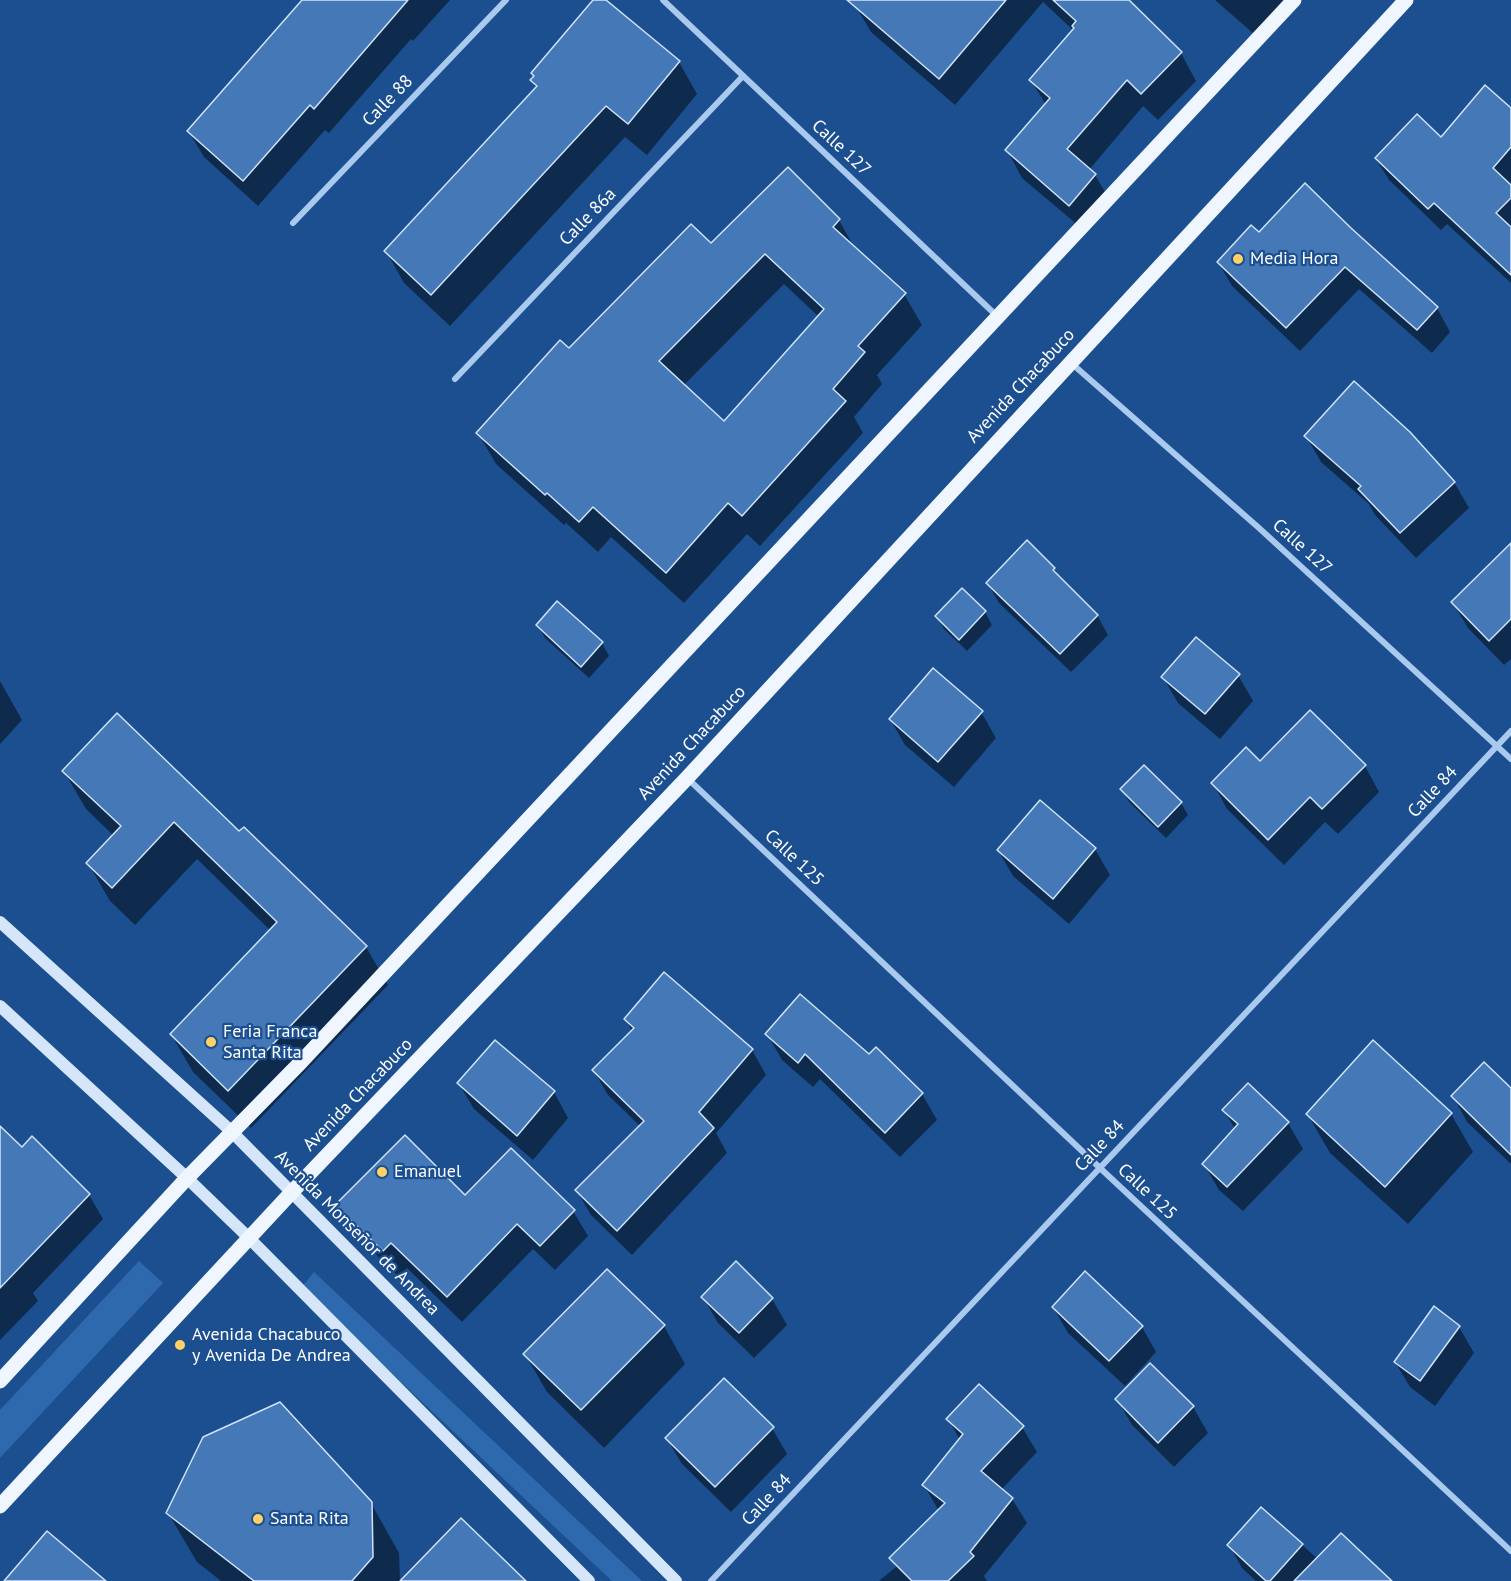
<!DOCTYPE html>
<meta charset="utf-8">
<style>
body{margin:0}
canvas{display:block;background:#1b4f8f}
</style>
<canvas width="1511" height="1581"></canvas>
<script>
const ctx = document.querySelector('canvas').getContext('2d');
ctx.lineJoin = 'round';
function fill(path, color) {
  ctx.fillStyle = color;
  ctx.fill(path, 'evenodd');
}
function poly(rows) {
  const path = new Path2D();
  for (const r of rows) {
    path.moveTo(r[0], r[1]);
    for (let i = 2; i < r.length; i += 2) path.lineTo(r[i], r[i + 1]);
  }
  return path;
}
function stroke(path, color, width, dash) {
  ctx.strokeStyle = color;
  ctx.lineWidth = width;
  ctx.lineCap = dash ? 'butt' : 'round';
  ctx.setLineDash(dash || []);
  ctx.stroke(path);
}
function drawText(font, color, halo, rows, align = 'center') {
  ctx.font = font + ' "PT Sans",sans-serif';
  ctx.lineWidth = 4.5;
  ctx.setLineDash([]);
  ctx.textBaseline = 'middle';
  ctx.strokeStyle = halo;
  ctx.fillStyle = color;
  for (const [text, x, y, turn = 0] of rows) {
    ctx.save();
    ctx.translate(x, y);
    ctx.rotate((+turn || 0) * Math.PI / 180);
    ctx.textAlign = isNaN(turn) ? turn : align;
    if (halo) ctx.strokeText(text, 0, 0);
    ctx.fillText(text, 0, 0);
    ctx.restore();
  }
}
fill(poly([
 [139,1261,163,1283,0,1458,0,1410],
 [314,1272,642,1581,612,1581,301,1288]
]), '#2e69ad');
fill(poly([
 [304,0,450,0,413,41,411,39,329,133,325,130,258,206,204,157,189,132],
 [595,0,604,0,679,62,697,94,647,155,625,137,450,326,404,283,386,251,537,89,532,80],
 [860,0,1127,0,1181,53,1196,81,1158,120,1143,106,1089,170,1095,175,1111,202,1086,232,1022,178,1007,150,1046,105,1031,80,1074,31,1043,2,955,105,871,32,855,5],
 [1215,0,1283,0,1254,34],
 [1511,110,1511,183,1509,185,1511,187,1511,283,1447,224,1441,230,1389,180,1376,159,1441,139],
 [839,220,855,249,904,294,922,325,877,375,882,384,854,417,863,433,760,546,747,534,684,603,611,537,598,552,566,523,564,525,496,464,478,433,569,351,711,246],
 [784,284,819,317,724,423,683,386],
 [1350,229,1437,308,1450,332,1432,353,1359,289,1300,351,1232,286,1218,262,1259,234],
 [1306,436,1454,482,1469,508,1416,558,1375,515,1369,504,1321,462],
 [1054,569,1060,579,1097,615,1108,635,1071,672,999,603,988,584],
 [1511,570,1511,659,1504,665,1468,628,1453,603],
 [962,590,985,612,992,625,967,651,944,629,937,616],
 [557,603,602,643,609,656,589,678,545,638,538,625],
 [1238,675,1253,701,1220,739,1178,703,1163,677],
 [0,681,22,720,0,744],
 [981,712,996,738,954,787,905,745,890,719],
 [1365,766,1379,792,1338,834,1325,822,1284,865,1227,809,1213,783],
 [64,771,239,833,244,829,366,947,388,985,251,1128,193,1072,171,1034,271,931,197,859,135,925,110,901,88,863,114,836,86,809],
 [1122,789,1181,803,1188,815,1166,838,1129,802],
 [1040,802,1095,849,1110,875,1069,924,1013,876,998,850],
 [626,1020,752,1050,766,1075,716,1133,727,1153,632,1255,591,1215,577,1191,640,1126,608,1095,594,1071,632,1031],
 [767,1034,869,1056,922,1094,937,1120,900,1157,820,1079,813,1087,782,1060],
 [1373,1042,1451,1114,1473,1152,1408,1224,1330,1153,1308,1115],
 [459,1084,554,1092,568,1118,533,1160,474,1109],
 [1511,1090,1511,1164,1467,1122,1453,1096],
 [1224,1110,1288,1123,1303,1149,1243,1211,1219,1190,1204,1164,1235,1129],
 [0,1128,22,1149,32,1138,89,1195,103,1219,33,1293,38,1301,0,1340],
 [466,1197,573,1211,588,1236,555,1270,533,1249,462,1322,407,1268,398,1276,352,1231,337,1205],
 [703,1297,772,1299,787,1325,754,1358,718,1323],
 [1053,1307,1142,1327,1156,1352,1125,1386,1068,1333],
 [664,1326,685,1364,604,1448,547,1392,525,1354],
 [1459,1327,1474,1353,1435,1406,1410,1387,1395,1362],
 [1150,1365,1193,1407,1208,1433,1174,1467,1132,1425,1117,1399],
 [948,1419,1022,1427,1037,1452,1001,1490,1012,1499,1027,1523,984,1576,987,1581,879,1581,896,1567,891,1558,939,1511,924,1485,960,1440],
 [772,1428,787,1454,731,1512,682,1464,667,1439],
 [371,1503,399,1553,400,1581,221,1581,197,1562,168,1513],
 [1261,1509,1318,1559,1383,1581,1256,1581,1242,1568,1229,1545]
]), '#0007');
const building = poly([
 [302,0,408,0,314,109,310,105,243,181,187,131,302,0],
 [593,0,606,0,680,61,628,124,606,106,431,295,384,251,537,86,530,80,534,76,531,73,593,0],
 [847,0,1006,0,939,79,847,0],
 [1053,0,1129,0,1182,52,1141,94,1127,80,1067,149,1096,174,1069,206,1005,150,1050,98,1029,80,1074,28,1072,26,1076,21,1053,0],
 [1485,85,1511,108,1511,147,1493,168,1511,185,1511,198,1496,213,1511,227,1511,275,1434,203,1428,209,1375,158,1417,114,1441,137,1485,85],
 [788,167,840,219,833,227,906,293,858,346,865,352,833,389,846,401,742,516,728,503,666,573,593,507,579,522,547,493,545,495,476,433,560,340,569,348,691,224,711,243,788,167],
 [765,254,824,309,724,421,659,361,765,254],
 [1305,183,1351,228,1438,307,1417,330,1345,267,1286,328,1217,262,1251,225,1259,232,1305,183],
 [1354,381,1410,432,1455,482,1400,533,1358,489,1361,486,1304,436,1354,381],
 [1027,540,1055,568,1053,570,1098,615,1060,654,986,583,1027,540],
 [1511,543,1511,619,1489,641,1451,602,1511,543],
 [962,588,986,611,959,640,935,616,962,588],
 [557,601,603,642,581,667,536,625,557,601],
 [1196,637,1240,674,1205,714,1161,677,1196,637],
 [933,668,983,711,938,762,889,719,933,668],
 [1310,710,1366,765,1322,809,1310,797,1268,840,1211,783,1246,747,1260,761,1310,710],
 [117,713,239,831,244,827,367,946,228,1091,170,1034,277,922,174,822,112,888,86,863,121,826,62,771,117,713],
 [1144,765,1182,802,1158,827,1120,789,1144,765],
 [1040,800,1096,848,1053,899,997,850,1040,800],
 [664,972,753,1049,699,1112,714,1128,617,1231,575,1190,644,1121,592,1070,634,1028,624,1019,664,972],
 [800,994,869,1054,876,1047,923,1093,885,1133,805,1054,798,1063,765,1034,800,994],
 [495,1040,555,1091,517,1136,457,1083,495,1040],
 [1373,1040,1452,1113,1385,1187,1306,1114,1373,1040],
 [1484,1062,1511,1088,1511,1155,1451,1096,1484,1062],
 [1248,1083,1289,1122,1227,1187,1202,1164,1238,1124,1222,1110,1248,1083],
 [0,1126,22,1147,32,1136,90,1194,0,1288,0,1126],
 [405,1135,465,1195,511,1148,575,1210,540,1246,517,1224,447,1297,391,1243,383,1251,335,1205,405,1135],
 [736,1261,773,1298,739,1333,701,1297,736,1261],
 [607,1269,665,1325,581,1410,523,1354,607,1269],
 [1085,1271,1143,1326,1109,1361,1052,1307,1085,1271],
 [1434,1306,1460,1326,1420,1381,1394,1362,1434,1306],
 [1150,1363,1194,1406,1158,1443,1115,1399,1150,1363],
 [724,1378,774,1427,715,1487,665,1438,724,1378],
 [979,1384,1024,1426,981,1471,1013,1498,970,1552,974,1556,948,1581,912,1581,889,1558,945,1503,922,1485,963,1434,946,1419,979,1384],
 [280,1402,372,1502,373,1557,352,1581,254,1581,166,1513,203,1437,280,1402],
 [1261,1507,1303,1544,1270,1581,1266,1581,1227,1545,1261,1507],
 [461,1518,526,1581,400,1581,461,1518],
 [47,1531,106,1581,4,1581,47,1531],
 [1341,1533,1392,1581,1294,1581,1341,1533]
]);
fill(building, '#4478b7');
stroke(building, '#cfe3fa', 1.5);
stroke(poly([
 [663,0,998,317],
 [293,223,506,0],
 [1070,362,1259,528,1511,759],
 [455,379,743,76],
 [687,778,1100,1168,1511,1551],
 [711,1581,1511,731]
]), '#a9c9ee', 6);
stroke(poly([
 [0,922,231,1131,676,1581],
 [0,1006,187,1178,249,1238,589,1581]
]), '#d6e6fa', 12);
stroke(poly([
 [0,1381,187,1178,301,1062,1294,0],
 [0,1506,291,1193,687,778,1406,0]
]), '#f0f6ff', 15);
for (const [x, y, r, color] of [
 [1238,259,6,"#ffd166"],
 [211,1042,6,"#ffd166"],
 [382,1172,6,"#ffd166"],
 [180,1345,6,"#ffd166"],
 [258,1519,6,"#ffd166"]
]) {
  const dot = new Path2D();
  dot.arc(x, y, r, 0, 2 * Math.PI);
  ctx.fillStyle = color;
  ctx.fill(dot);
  stroke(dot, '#1b4f8f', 2);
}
drawText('18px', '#fff', '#1b4f8f', [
 ["Calle 88",388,101,-46],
 ["Calle 127",841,148,43],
 ["Calle 86a",588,217,-46],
 ["Avenida Chacabuco",1021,386,-47],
 ["Calle 127",1302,547,42],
 ["Avenida Chacabuco",692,743,-47],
 ["Calle 84",1433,792,-47],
 ["Calle 125",794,858,43],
 ["Avenida Chacabuco",358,1095,-46],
 ["Calle 84",1100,1146,-47],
 ["Calle 125",1147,1192,43],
 ["Avenida Monseñor de Andrea",357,1233,45],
 ["Calle 84",767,1500,-47]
]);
drawText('18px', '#fff', '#1b4f8f', [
 ["Media Hora",1250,259],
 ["Feria Franca",223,1032],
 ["Santa Rita",223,1053],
 ["Emanuel",394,1172],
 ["Avenida Chacabuco",192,1335],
 ["y Avenida De Andrea",192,1356],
 ["Santa Rita",270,1519]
], 'left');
</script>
